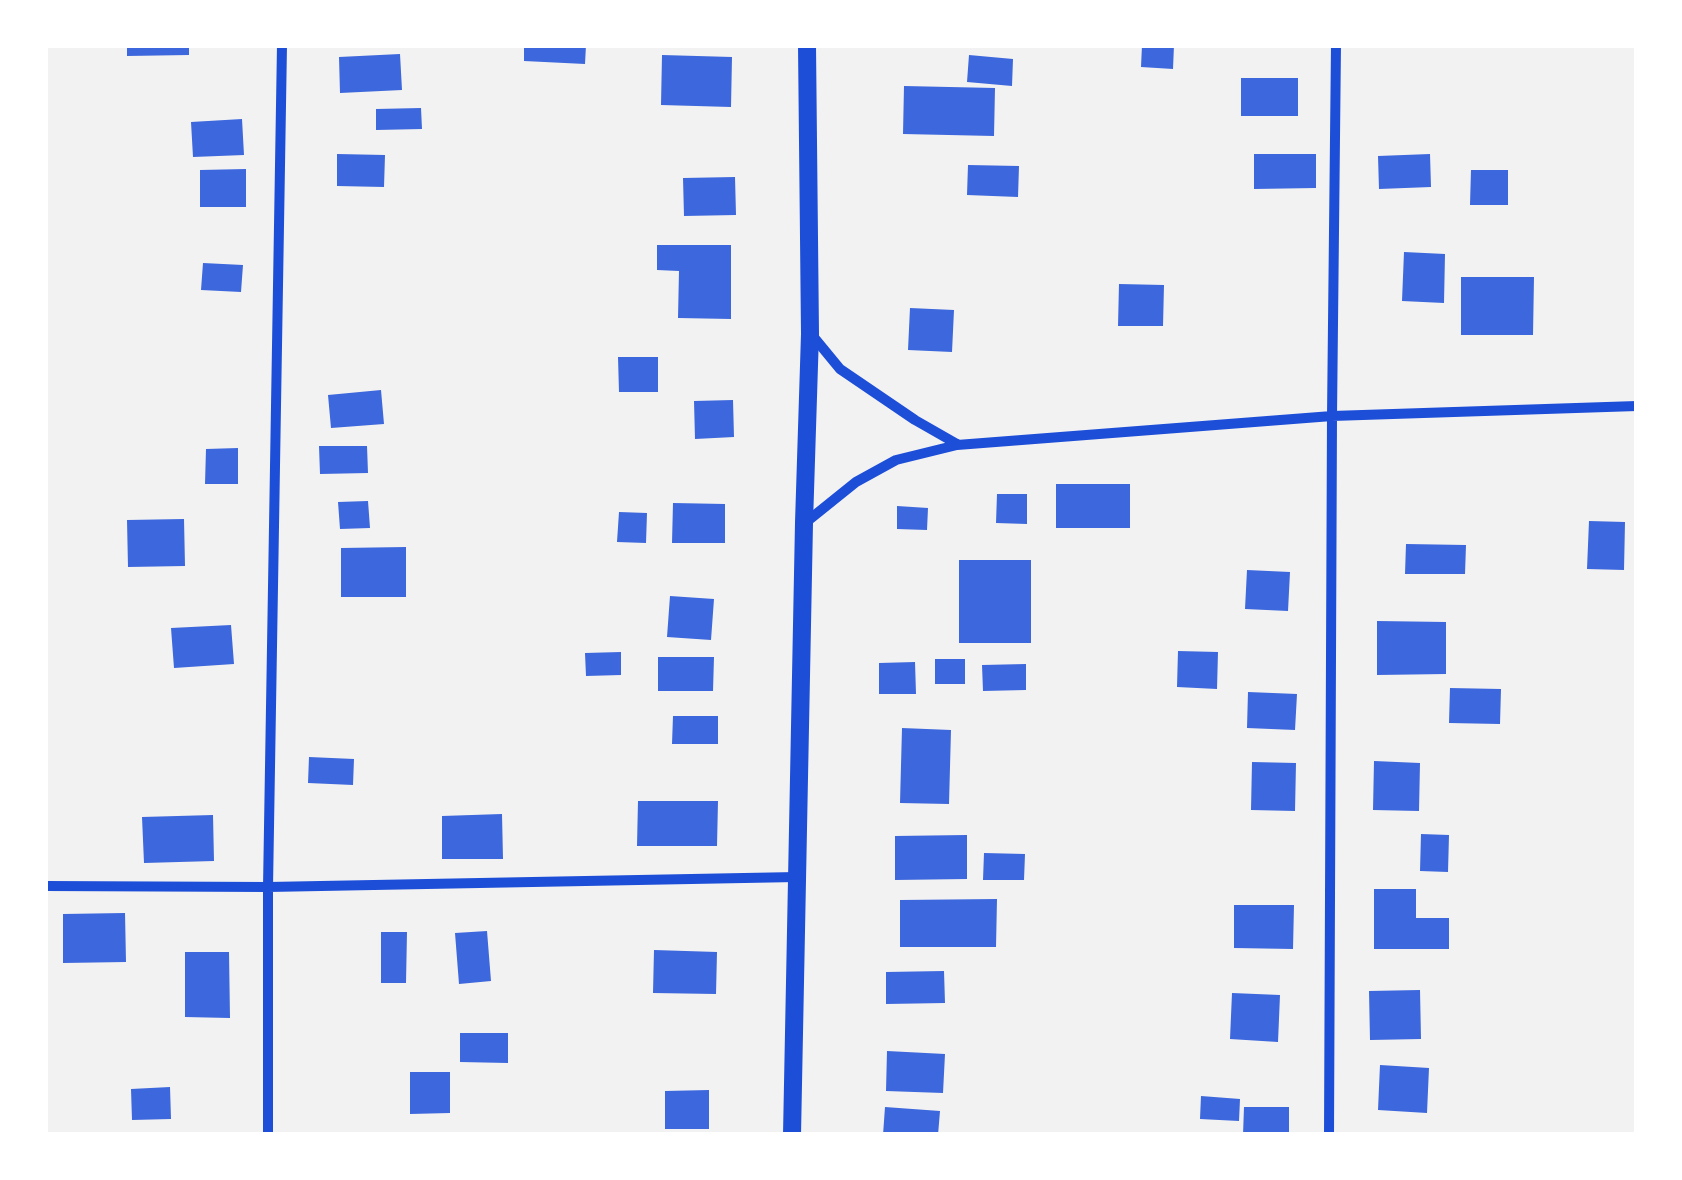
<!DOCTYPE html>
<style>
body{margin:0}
#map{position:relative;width:1682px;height:1180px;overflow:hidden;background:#f2f2f2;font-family:Arial,sans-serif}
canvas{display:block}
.frame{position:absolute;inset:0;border:48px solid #fff;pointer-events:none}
</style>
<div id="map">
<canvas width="1682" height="1180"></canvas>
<div class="frame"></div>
</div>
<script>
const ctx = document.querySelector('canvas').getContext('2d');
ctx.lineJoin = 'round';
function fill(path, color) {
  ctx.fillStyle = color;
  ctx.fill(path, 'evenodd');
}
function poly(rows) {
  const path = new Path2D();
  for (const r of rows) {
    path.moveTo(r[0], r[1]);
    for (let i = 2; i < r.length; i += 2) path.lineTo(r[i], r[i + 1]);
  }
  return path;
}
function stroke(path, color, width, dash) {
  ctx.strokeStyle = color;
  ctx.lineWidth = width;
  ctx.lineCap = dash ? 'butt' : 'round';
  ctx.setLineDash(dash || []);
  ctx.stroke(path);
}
fill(poly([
 [127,45,189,45,189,55,127,56],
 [524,45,586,45,585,64,524,61],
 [1142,45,1174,45,1173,69,1141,67],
 [400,54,402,90,340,93,339,57],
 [662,55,732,57,731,107,661,105],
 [969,55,1013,59,1012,86,967,82],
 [1241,78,1298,78,1298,116,1241,116],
 [904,86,995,88,994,136,903,134],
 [421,108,422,129,376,130,376,109],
 [242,119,244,155,193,157,191,122],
 [337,154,385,155,384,187,337,186],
 [1254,154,1316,154,1316,188,1254,189],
 [1430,154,1431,187,1379,189,1378,156],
 [968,165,1019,166,1018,197,967,195],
 [246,169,246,207,200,207,200,170],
 [1471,170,1508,170,1508,205,1470,205],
 [735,177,736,215,684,216,683,178],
 [657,245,731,245,731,319,678,318,679,271,657,270],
 [1404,252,1445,254,1444,303,1402,301],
 [203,263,243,265,241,292,201,290],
 [1461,277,1534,277,1533,335,1461,335],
 [1119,284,1164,285,1163,326,1118,326],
 [910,308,954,310,952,352,908,350],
 [618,357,658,357,658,392,619,392],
 [381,390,384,424,331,428,328,395],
 [733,400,734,437,695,439,694,401],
 [319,446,367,446,368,473,320,474],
 [238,448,238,484,205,484,206,449],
 [1056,484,1130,484,1130,528,1056,528],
 [997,494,1027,494,1027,524,996,523],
 [368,501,370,528,340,529,338,502],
 [673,503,725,504,725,543,672,543],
 [897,506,928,508,927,530,897,529],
 [619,512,647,513,646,543,617,542],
 [184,519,185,566,128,567,127,520],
 [1589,521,1625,522,1624,570,1587,569],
 [1406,544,1466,545,1465,574,1405,574],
 [406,547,406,597,341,597,341,548],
 [959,560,1031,560,1031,643,959,643],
 [1247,570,1290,572,1288,611,1245,609],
 [670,596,714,599,711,640,667,637],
 [1377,621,1446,622,1446,674,1377,675],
 [231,625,234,664,174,668,171,628],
 [1178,651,1218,652,1217,689,1177,687],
 [621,652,621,675,586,676,585,653],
 [658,657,714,657,713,691,658,691],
 [935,659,965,659,965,684,935,684],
 [915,662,916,694,879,694,879,663],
 [1026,664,1026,690,983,691,982,665],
 [1450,688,1501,689,1500,724,1449,723],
 [1248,692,1297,694,1295,730,1247,728],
 [673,716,718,716,718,744,672,744],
 [902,728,951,730,949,804,900,803],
 [309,757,354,759,353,785,308,783],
 [1374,761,1420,763,1419,811,1373,810],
 [1252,762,1296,763,1295,811,1251,810],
 [638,801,718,801,717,846,637,846],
 [502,814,503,859,442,859,442,816],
 [213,815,214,861,144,863,142,817],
 [1421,834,1449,835,1448,872,1420,871],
 [967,835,967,879,895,880,895,836],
 [984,853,1025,854,1024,880,983,880],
 [1374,889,1416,889,1416,918,1449,918,1449,949,1374,949],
 [997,899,996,947,900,947,900,900],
 [1234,905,1294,905,1293,949,1234,948],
 [125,913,126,962,63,963,63,914],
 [487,931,491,981,459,984,455,933],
 [381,932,407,932,406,983,381,983],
 [654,950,717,952,716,994,653,993],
 [185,952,229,952,230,1018,185,1017],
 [944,971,945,1003,886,1004,886,972],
 [1420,990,1421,1039,1370,1040,1369,991],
 [1232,993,1280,995,1278,1042,1230,1039],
 [460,1033,508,1033,508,1063,460,1062],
 [887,1051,945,1054,943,1093,886,1091],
 [1380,1065,1429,1068,1427,1113,1378,1110],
 [410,1072,450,1072,450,1113,410,1114],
 [170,1087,171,1119,132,1120,131,1089],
 [709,1090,709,1129,665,1129,665,1091],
 [1201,1096,1240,1099,1239,1121,1200,1119],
 [885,1107,940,1111,938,1135,883,1135],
 [1244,1107,1289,1107,1289,1135,1243,1135]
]), '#3d67dc');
stroke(poly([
 [812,335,840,369,915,420,957,444],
 [805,523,856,482,896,460,957,445,1332,416,1637,406],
 [45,886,268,887,797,877],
 [268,1135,268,887,282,45],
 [1329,1135,1332,416,1336,45]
]), '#1d4ed8', 10);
stroke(poly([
 [792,1135,804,523,810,334,807,45]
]), '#1d4ed8', 18);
</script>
